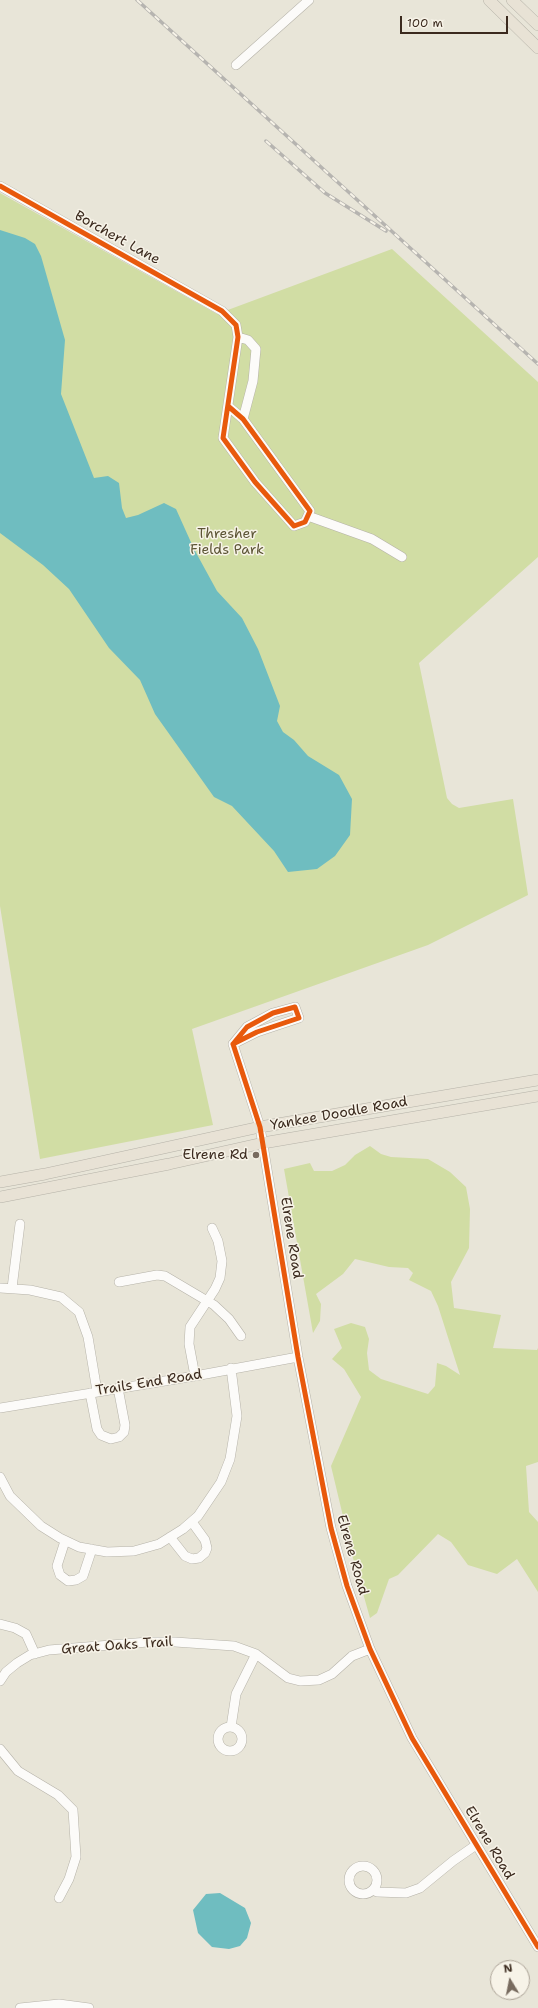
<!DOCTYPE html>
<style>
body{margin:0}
#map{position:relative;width:538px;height:2008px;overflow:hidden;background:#e8e5d8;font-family:"Shantell Sans",sans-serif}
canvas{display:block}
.north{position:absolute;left:490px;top:1960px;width:40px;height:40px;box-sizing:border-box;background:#f7f3e8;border:1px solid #aca397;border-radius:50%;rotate:350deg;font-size:11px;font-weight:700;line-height:16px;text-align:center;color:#3b2a1e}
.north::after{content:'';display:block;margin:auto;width:14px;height:18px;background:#786b5f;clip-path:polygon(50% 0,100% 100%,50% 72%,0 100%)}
.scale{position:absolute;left:400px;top:16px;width:108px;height:18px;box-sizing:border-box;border:2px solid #3b2a1e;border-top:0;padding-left:5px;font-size:12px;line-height:14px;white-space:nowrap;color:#3b2a1e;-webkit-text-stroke:3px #f7f3e8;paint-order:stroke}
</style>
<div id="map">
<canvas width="538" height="2008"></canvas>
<div class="north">N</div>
<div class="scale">100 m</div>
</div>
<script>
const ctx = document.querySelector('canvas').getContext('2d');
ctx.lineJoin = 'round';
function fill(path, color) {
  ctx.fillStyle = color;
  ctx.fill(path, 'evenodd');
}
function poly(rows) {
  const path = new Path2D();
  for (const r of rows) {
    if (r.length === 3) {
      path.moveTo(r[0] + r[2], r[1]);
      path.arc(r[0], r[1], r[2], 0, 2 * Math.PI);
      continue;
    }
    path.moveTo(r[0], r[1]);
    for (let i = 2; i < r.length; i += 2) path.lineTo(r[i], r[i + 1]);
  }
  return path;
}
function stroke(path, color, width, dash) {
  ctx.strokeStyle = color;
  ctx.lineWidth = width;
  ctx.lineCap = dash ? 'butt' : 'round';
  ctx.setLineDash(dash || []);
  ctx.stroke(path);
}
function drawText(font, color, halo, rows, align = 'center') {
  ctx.font = font + ' "Shantell Sans",sans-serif';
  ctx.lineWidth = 3;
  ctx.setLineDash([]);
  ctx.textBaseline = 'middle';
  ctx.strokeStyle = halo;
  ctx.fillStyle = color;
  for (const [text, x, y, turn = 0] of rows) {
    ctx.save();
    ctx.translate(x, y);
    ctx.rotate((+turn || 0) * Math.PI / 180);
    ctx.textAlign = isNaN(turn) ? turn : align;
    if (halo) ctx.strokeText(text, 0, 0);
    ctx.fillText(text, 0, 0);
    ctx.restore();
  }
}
fill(poly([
 [0,193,217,314,392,249,538,382,538,557,419,663,447,798,452,804,459,808,513,799,528,895,428,945,192,1029,213,1125,40,1159,0,906],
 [370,1146,381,1154,391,1157,428,1159,450,1172,466,1187,470,1209,469,1248,451,1282,454,1308,501,1315,493,1348,537,1350,538,1348,538,1462,526,1466,529,1512,538,1522,538,1592,517,1559,497,1574,468,1565,451,1542,438,1534,398,1575,389,1579,377,1613,370,1618,353,1558,331,1466,361,1397,344,1369,332,1359,342,1348,334,1329,351,1323,365,1327,369,1339,367,1353,369,1370,381,1379,428,1394,435,1386,437,1363,446,1366,460,1375,438,1306,431,1291,409,1280,413,1273,408,1268,389,1267,355,1259,343,1274,316,1294,321,1304,320,1321,313,1333,284,1169,310,1163,314,1171,332,1171,345,1165,355,1155]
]), '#d1dda4');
fill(poly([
 [0,230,25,238,35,244,41,256,65,340,61,394,94,478,108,476,119,483,122,508,126,518,138,515,164,503,176,509,194,549,217,591,242,618,258,649,280,706,277,721,283,732,294,740,308,756,339,775,352,799,350,835,335,856,317,869,288,872,274,851,232,806,214,797,155,714,140,680,109,648,69,589,43,565,0,533],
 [220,1893,245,1908,251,1923,247,1938,240,1946,229,1949,212,1947,198,1933,193,1910,206,1894]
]), '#6fbdc0');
const minor = poly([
 [236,65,309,0],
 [0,186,222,311,236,325,238,337,223,438,255,482,294,526,305,522,310,511,243,419,228,406],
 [238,337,248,340,256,349,253,381,243,419],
 [308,516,372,539,402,557],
 [233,1044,247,1027,273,1013,295,1007,299,1018,257,1032,233,1044,260,1127,298,1357,331,1528,347,1586,370,1649,412,1738,538,1947],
 [119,1282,157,1275,165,1276,214,1305,229,1319,241,1336],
 [0,1288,30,1290,61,1297,79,1312,88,1337,97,1391],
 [12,1288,20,1224],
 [195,1376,189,1344,190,1327,215,1289,220,1278,222,1261,218,1241,212,1228],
 [90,1393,97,1429,101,1435,111,1439,119,1437,124,1432,125,1425,118,1388],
 [0,1408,195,1376,298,1357],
 [0,1477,10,1496,41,1526,60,1538,79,1547,107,1552,134,1551,159,1544,183,1529,198,1516,221,1482,230,1459,237,1416,231,1368],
 [170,1537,185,1556,192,1559,199,1558,205,1553,207,1548,205,1540,192,1522],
 [65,1541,57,1566,60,1575,68,1581,76,1580,83,1576,92,1549],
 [0,1624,15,1628,26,1634,35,1654],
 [0,1681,6,1672,17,1663,30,1655,49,1650,148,1642,175,1642,234,1646,256,1654,288,1678,300,1681,319,1680,332,1674,352,1656,370,1649],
 [231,1727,236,1694,256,1654],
 [230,1739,12],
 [0,1749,18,1771,58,1795,73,1810,76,1857,69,1879,59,1898],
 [363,1880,14],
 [374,1890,377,1892,406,1893,420,1888,453,1861,476,1845],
 [20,2008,59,2004,89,2008]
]);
const major = poly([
 [489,0,538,48],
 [512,0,538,25],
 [0,1182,45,1174,260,1127,538,1080],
 [0,1197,169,1164,263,1143,538,1096]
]);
stroke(minor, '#b5b2a8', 10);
stroke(major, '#b5b2a8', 12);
stroke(minor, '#fcfbf9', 9);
stroke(major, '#e8e2d5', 11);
const rail = poly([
 [137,0,538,364],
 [266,141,325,193,386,231]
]);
stroke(rail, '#b6b4b0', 3.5);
stroke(rail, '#f7f3e8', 2, [6]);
stroke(poly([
 [0,186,222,311,236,325,238,337,223,438,255,482,294,526,305,522,310,511,243,419,228,406],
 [233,1044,247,1027,273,1013,295,1007,299,1018,257,1032,233,1044,260,1127,298,1357,331,1528,347,1586,370,1649,412,1738,538,1947]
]), '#e8590c', 5);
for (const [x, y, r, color] of [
 [256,1155,4,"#786b5f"]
]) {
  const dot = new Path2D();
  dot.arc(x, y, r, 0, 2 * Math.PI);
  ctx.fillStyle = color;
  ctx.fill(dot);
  stroke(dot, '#f7f3e8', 1.5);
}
drawText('14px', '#3b2a1e', '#f7f3e8', [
 ["Borchert Lane",117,238,29],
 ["Yankee Doodle Road",339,1114,-10],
 ["Elrene Road",291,1238,81],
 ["Trails End Road",149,1383,-9],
 ["Elrene Road",352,1555,74],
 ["Great Oaks Trail",117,1646,-4],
 ["Elrene Road",489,1843,59]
]);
drawText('14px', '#5c5535', '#f7f3e8', [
 ["Thresher",227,534],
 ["Fields Park",227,550]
]);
drawText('14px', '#3b2a1e', '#f7f3e8', [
 ["Elrene Rd",248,1155]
], 'right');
</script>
